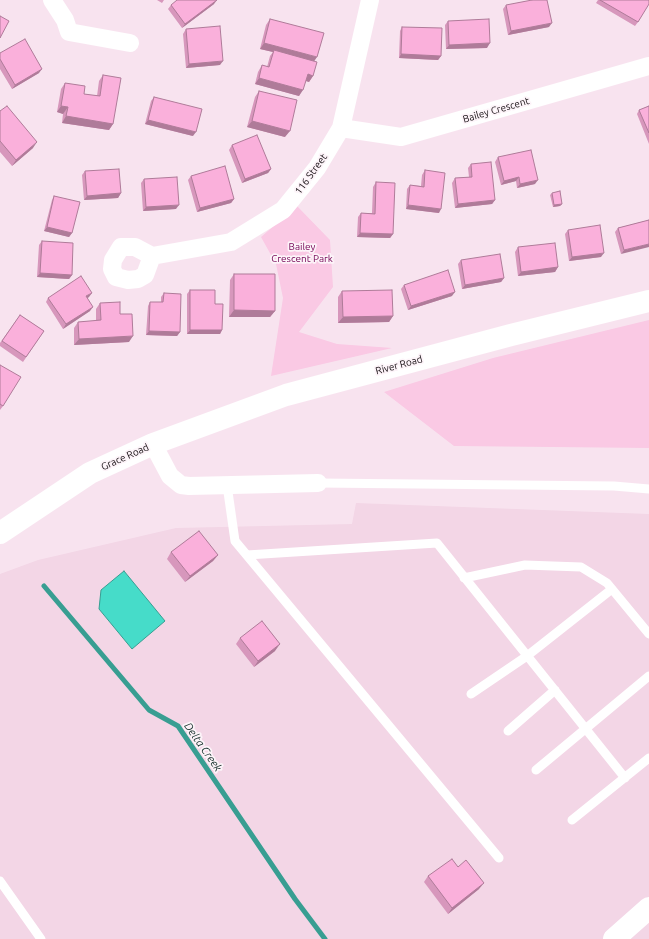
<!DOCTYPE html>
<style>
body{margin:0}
canvas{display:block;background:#f8e3ef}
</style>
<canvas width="649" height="939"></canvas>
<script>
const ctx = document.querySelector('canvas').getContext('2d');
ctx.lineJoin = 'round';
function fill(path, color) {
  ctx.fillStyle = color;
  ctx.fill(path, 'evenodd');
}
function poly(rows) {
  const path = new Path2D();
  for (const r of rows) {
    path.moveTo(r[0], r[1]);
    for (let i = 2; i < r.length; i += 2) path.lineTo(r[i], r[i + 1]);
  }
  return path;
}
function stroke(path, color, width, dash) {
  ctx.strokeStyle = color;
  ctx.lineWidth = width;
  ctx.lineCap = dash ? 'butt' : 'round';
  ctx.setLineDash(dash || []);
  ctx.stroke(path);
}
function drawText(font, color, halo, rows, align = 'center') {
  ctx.font = font + ' Ubuntu,sans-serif';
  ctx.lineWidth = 3.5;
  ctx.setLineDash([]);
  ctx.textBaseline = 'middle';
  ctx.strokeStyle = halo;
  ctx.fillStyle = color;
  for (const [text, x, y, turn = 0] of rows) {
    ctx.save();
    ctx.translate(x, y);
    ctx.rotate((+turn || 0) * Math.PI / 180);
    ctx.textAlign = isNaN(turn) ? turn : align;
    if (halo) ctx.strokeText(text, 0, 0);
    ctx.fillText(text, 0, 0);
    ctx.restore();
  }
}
fill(poly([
 [356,503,649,514,649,939,0,939,0,574,38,560,176,528,352,524]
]), '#f3d6e6');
fill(poly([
 [297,206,330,240,333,287,299,332,337,344,392,348,271,376,283,298,276,264,261,237],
 [649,320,649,448,454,446,384,392,493,358]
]), '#fac9e4');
const water = poly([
 [124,571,165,621,132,649,99,609,101,590,124,571]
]);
fill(water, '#46dcc9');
stroke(water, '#389e92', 1);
stroke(poly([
 [44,586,149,710,178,726,295,899,325,939]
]), '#389e92', 5);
stroke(poly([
 [318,483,614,486,649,489],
 [227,485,235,541,499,858],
 [247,555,437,543,625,778],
 [464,578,525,565,581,567,607,583,649,634],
 [471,694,527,656,612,589],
 [508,731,555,690],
 [536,770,649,676],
 [572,820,649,758],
 [0,881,41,939]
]), '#fff', 9);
stroke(poly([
 [52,0,65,20,69,32,130,43],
 [341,128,401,137,649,66],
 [152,256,145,275,138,279,128,280,116,277,112,269,113,260,121,247,135,247,152,256,231,242,283,210,317,168,341,128,370,0],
 [153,444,170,476,181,485,189,486,318,483]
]), '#fff', 18);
stroke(poly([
 [0,533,90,473,153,444,286,395,511,335,649,301]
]), '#fff', 22);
stroke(poly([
 [614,939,649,908]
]), '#fff', 22);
fill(poly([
 [157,0,164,0,162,3],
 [598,0,649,0,638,22,635,26,596,3],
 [214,4,182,28,168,9,171,5],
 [506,5,549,27,508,35,503,9],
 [270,19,314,61,313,76,309,82,306,81,299,96,255,84,258,72,262,65,267,67,270,56,273,52,260,49,266,25],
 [448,21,487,48,446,49,445,25],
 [402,27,441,56,438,60,399,58,400,31],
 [186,29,220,65,186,68,183,34],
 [0,53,39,73,12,89,0,69],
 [103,75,113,124,109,130,62,123,63,114,57,112,61,89,65,83,84,94,97,96,99,81],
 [259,91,285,137,247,127,255,97],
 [154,97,193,136,145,124,151,101],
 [649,106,649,144,637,114,639,110],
 [0,111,33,148,12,166,0,152],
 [232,145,271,169,268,173,242,183,229,150],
 [498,157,535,184,517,188,516,181,501,185,495,162],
 [471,164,495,200,492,204,455,208,452,183,455,178,469,177,468,168],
 [425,170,439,213,406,209,407,189,410,185,421,186,422,175],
 [85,171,121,193,118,198,84,200,82,175],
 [191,176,234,199,231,203,197,212,188,180],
 [144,179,176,209,143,211,141,183],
 [376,182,393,234,390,238,357,237,358,217,361,213,372,213,373,187],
 [552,193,562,204,560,206,553,207,550,195],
 [54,196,72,233,69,237,44,231,52,200],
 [649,220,621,254,615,232,618,228],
 [568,230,601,257,569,261,565,234],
 [42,241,72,275,69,279,37,277,39,245],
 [518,247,558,267,555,272,518,276,515,252],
 [461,260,504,278,501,282,462,289,458,264],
 [234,274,275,311,270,317,229,317,230,280],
 [404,285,452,296,408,310,401,289],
 [190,290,215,304,222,330,220,334,187,334,187,294],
 [342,291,393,316,389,322,338,323,338,297],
 [164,293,180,332,177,336,146,335,148,306,150,302,161,302,161,297],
 [89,297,87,298,90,311,63,329,46,302,48,298],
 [100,303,120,314,129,342,74,345,74,328,78,322,96,321,96,309],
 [20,315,44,331,23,362,0,346,0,343],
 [0,365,3,406,0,410],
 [171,552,218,555,213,561,185,582,167,559],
 [240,638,275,651,254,667,236,644],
 [458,867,479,889,448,914,424,882,428,876]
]), '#d797bc');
fill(poly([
 [217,0,214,4,182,28,185,24],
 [552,23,549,27,508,35,511,31],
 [264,43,317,57,313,63,274,50,273,52,260,49],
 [490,43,487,48,446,49,449,45],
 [401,54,441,56,438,60,399,58],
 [223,61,220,65,186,68,189,64],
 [42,69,39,73,12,89,15,85],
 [308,74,313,76,309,82,303,80],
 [259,78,303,90,299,96,255,84],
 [61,106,68,107,63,114,57,112],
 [66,116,113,124,109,130,62,123],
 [148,120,196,132,193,136,145,124],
 [252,121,290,131,285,137,247,127],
 [37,142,33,148,12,166,16,160],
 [271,169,268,173,242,183,245,179],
 [519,177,516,181,501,185,504,181],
 [538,180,535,184,517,188,520,184],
 [121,193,118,198,84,200,87,196],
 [234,199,231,203,197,212,200,208],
 [495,200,492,204,455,208,458,204],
 [562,204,560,206,553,207,554,205],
 [179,205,176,209,143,211,146,207],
 [408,205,441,209,439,213,406,209],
 [47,227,72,233,69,237,44,231],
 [360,233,393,234,390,238,357,237],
 [649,244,649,247,621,254,624,250],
 [604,253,601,257,569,261,572,257],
 [558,267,555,272,518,276,521,272],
 [40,273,72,275,69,279,37,277],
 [504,278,501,282,462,289,465,285],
 [455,292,452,296,408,310,411,306],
 [92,293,89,297,83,301,86,296],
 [93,307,90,311,63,329,66,324],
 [234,310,275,311,270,317,229,317],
 [393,316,389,322,338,323,343,317],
 [190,330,222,330,220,334,187,334],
 [149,331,180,332,177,336,146,335],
 [133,336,129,342,74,345,79,339],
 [218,555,213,561,185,582,190,576],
 [280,644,275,651,254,667,258,661],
 [484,883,479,889,448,914,452,908]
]), '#af7b99');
const building = poly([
 [177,0,217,0,185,24,171,5,177,0],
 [532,0,547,0,552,23,511,31,506,5,532,0],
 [600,0,649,0,649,4,638,22,600,0],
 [0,16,9,21,0,38,0,16],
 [270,19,324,33,317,57,264,43,270,19],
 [489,19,490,43,449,45,448,21,489,19],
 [220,26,223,61,189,64,186,29,220,26],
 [402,27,442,28,441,56,401,54,402,27],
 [25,39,42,69,15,85,0,59,0,53,25,39],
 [274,50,317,62,313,76,308,74,303,90,259,78,262,65,269,67,274,50],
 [103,75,121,78,113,124,66,116,68,107,61,106,65,83,85,86,84,94,100,96,103,75],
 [259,91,297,100,290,131,252,121,259,91],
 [154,97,202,109,196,132,148,120,154,97],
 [7,106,37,142,16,160,0,141,0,111,7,106],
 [649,106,649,133,639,110,649,106],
 [257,135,271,169,245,179,232,145,257,135],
 [531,150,538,180,520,184,519,177,504,181,498,157,531,150],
 [491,162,495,200,458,204,455,178,472,177,471,164,491,162],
 [225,166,234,199,200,208,191,176,225,166],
 [119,169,121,193,87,196,85,171,119,169],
 [425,170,445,173,441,209,408,205,410,185,424,187,425,170],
 [177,177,179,205,146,207,144,179,177,177],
 [376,182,395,183,393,234,360,233,361,213,375,214,376,182],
 [560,191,562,204,554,205,552,193,560,191],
 [54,196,80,202,72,233,47,227,54,196],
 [649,220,649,244,624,250,618,228,649,220],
 [600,225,604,253,572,257,568,230,600,225],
 [42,241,73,243,72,275,40,273,42,241],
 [555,243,558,267,521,272,518,247,555,243],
 [500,254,504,278,465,285,461,260,500,254],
 [448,270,455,292,411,306,404,285,448,270],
 [234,274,275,274,275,311,234,310,234,274],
 [81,276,92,293,86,296,93,307,66,324,48,298,81,276],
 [190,290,215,290,215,304,223,304,222,330,190,330,190,290],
 [392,290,393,316,343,317,342,291,392,290],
 [164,293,181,294,180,332,149,331,150,302,163,302,164,293],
 [120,302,120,314,132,314,133,336,79,339,78,322,101,320,100,303,120,302],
 [20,315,44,331,26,357,2,341,20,315],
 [0,365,21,377,3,406,0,404,0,365],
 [199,531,218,555,190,576,171,552,199,531],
 [262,621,280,644,258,661,240,638,262,621],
 [452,859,458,867,466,860,484,883,452,908,428,876,452,859]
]);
fill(building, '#fab0db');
stroke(building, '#af7b99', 1);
drawText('10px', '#160f13', '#fdf4f9', [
 ["Bailey Crescent",496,110,-16],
 ["116 Street",311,174,-54],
 ["River Road",399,365,-15],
 ["Grace Road",125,457,-24]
]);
drawText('10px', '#730355', '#fdf4f9', [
 ["Bailey",302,247],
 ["Crescent Park",302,259]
]);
drawText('italic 11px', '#18312d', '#fdf4f9', [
 ["Delta Creek",203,747,55]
]);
</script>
